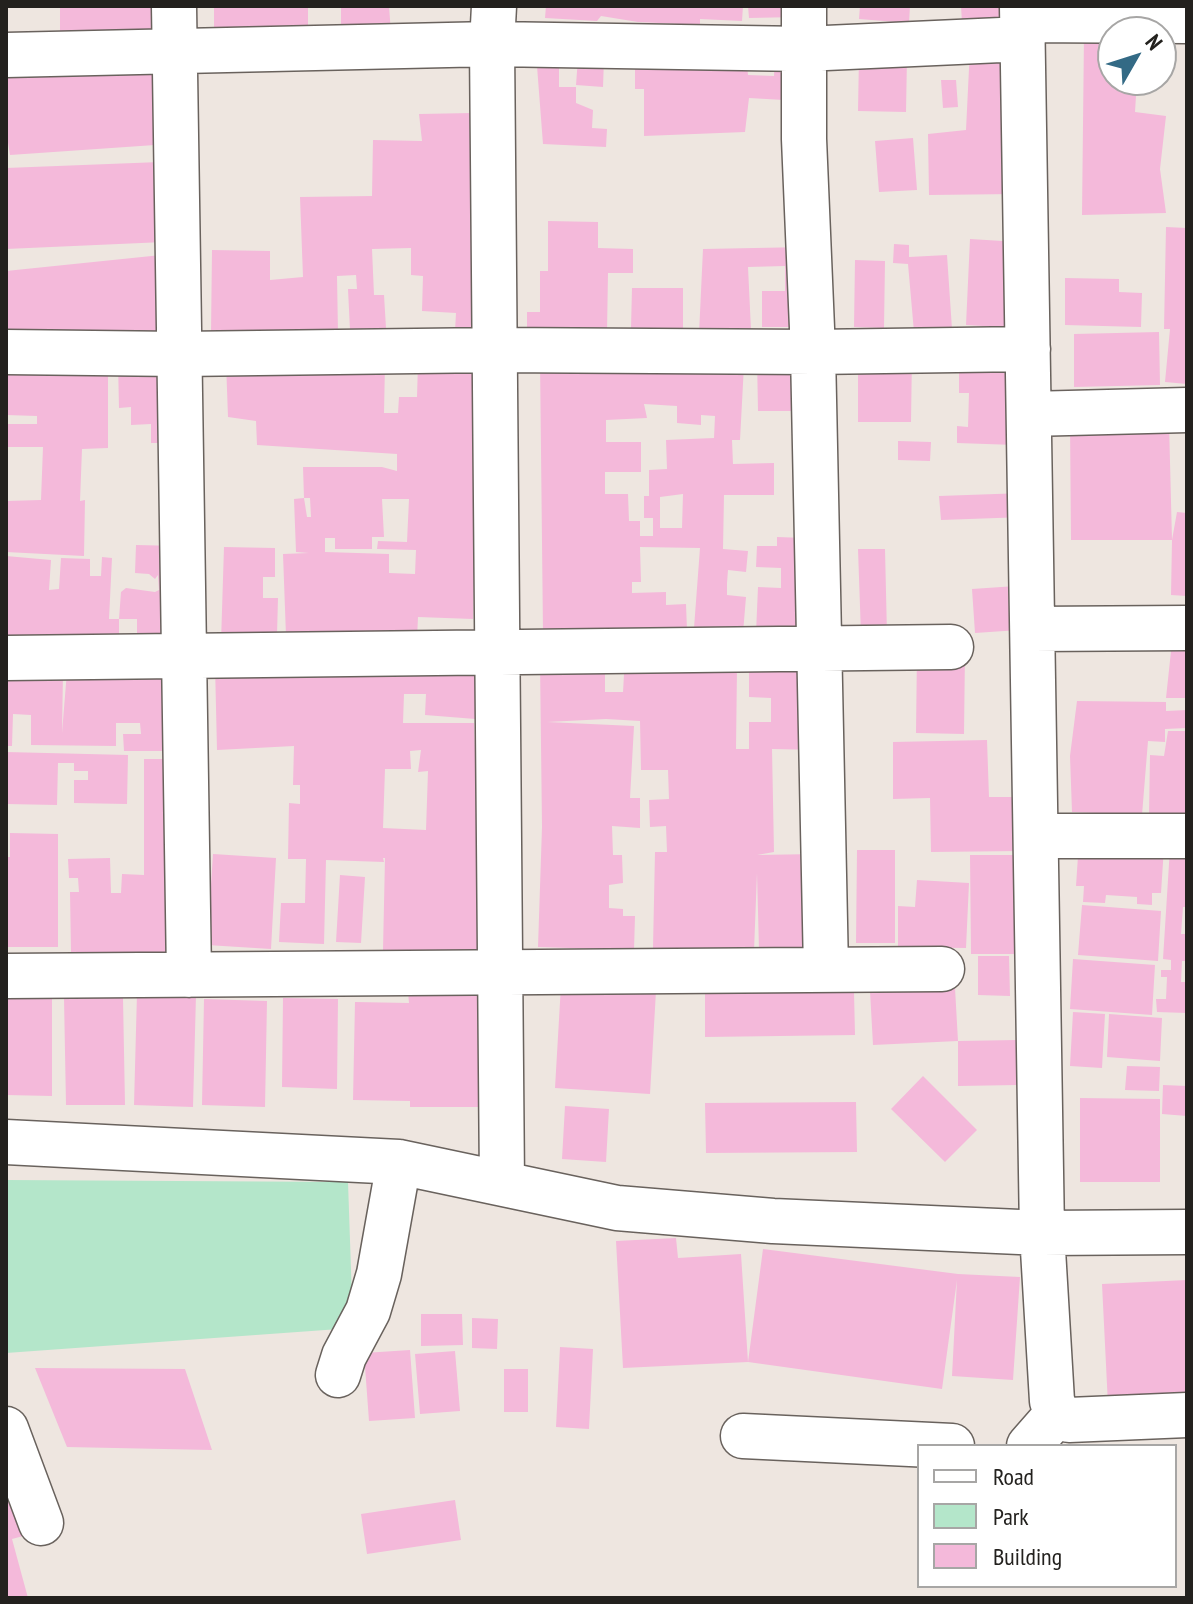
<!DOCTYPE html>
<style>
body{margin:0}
#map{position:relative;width:1193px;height:1604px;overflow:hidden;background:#eee6e0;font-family:"PT Sans Narrow",sans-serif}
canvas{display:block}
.frame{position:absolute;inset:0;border:8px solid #23211e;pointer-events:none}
.legend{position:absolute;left:917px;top:1444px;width:260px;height:144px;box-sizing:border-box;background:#fff;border:2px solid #a7a6a5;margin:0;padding:10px 14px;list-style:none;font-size:24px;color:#23211e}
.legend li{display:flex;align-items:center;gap:16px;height:40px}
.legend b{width:40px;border:2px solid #a7a6a5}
.north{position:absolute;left:1097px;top:16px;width:80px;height:80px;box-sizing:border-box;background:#fff;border:2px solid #a7a6a5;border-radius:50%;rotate:51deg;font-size:22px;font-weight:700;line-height:32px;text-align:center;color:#23211e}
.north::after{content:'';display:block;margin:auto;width:28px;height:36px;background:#336a85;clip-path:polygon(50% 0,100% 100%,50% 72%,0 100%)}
</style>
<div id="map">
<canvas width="1193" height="1604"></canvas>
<div class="frame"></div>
<ul class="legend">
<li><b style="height:10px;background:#fff"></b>Road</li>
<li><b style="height:22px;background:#b4e6ca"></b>Park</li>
<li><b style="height:22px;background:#f4b9da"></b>Building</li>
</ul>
<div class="north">N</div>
</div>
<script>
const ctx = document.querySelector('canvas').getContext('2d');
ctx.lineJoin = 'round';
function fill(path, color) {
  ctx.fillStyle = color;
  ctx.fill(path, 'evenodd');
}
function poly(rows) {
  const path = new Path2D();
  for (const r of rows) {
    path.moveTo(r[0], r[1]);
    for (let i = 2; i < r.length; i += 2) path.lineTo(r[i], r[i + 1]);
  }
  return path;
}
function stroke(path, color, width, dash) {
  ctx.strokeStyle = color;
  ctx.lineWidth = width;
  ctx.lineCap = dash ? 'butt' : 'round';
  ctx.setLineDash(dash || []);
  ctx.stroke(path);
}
fill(poly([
 [6,1180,348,1182,353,1328,6,1353]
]), '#b4e6ca');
fill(poly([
 [60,6,166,6,166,36,60,36],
 [214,6,308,6,308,27,214,27],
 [341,6,389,6,391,33,341,38],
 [546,6,743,6,742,21,700,19,700,25,638,22,601,16,597,21,545,18],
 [748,6,797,6,797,17,749,18],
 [860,6,910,6,909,23,859,19],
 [961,6,1010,6,1011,24,962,23],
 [1084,35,1113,35,1113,80,1137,80,1135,112,1166,116,1160,169,1166,213,1082,215],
 [970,48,1016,51,1016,194,929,195,928,134,966,130],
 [536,53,559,53,559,87,576,87,576,103,593,110,592,128,607,129,606,147,543,144],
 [775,54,801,101,749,98,745,132,644,136,644,89,635,89,635,67,746,55,748,75,774,76],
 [859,56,907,57,906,112,858,111],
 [578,58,604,59,603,87,576,85],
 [6,63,154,65,155,145,10,155,6,130],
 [941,80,956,80,958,107,943,108],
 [472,113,485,333,455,331,456,313,422,311,423,276,411,275,411,248,372,249,374,295,384,295,386,328,350,330,348,289,357,289,356,275,337,276,338,333,211,333,212,250,270,251,270,280,303,277,300,197,372,196,373,140,422,141,419,114],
 [913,138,917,190,879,192,875,141],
 [160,162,164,242,6,249,6,168],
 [548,221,598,222,598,248,633,249,633,273,608,273,607,332,527,330,527,312,540,312,540,271,548,271],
 [1166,227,1187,228,1187,384,1165,382,1170,329,1164,329],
 [970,239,1019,242,1016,328,966,325],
 [894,244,909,245,909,257,947,255,952,329,914,332,908,264,893,263],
 [806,247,806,327,762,327,762,291,785,291,785,266,748,267,751,330,699,334,703,249],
 [171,254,172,333,6,337,6,271],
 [855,260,885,261,884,328,854,327],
 [1065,278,1119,279,1119,292,1142,293,1141,327,1065,325],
 [632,288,683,288,683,334,631,328],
 [1159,332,1160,385,1074,387,1074,334],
 [858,354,912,355,911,422,858,422],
 [809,357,809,411,758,411,757,358],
 [959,358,1018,360,1015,445,957,443,957,426,968,427,969,393,959,393],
 [174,360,170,443,151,443,151,424,131,425,131,407,119,408,118,362],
 [540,360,744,365,740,440,732,440,733,464,774,463,774,495,724,495,723,549,748,551,746,572,728,570,727,583,727,595,746,597,743,633,694,628,700,548,640,547,641,582,632,582,632,593,666,592,666,605,686,604,687,630,543,633],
 [644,404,677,406,677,423,701,425,701,415,715,416,714,438,666,440,667,469,649,470,649,496,644,496,644,518,653,518,653,536,640,536,640,521,629,521,628,494,605,494,605,472,641,472,641,442,606,442,606,420,647,418],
 [683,494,682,528,660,528,660,497],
 [226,362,385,364,384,413,398,413,399,397,417,397,418,363,475,364,476,473,473,619,418,617,417,639,286,636,283,554,309,553,296,552,294,499,304,498,307,517,311,517,310,498,304,498,303,467,382,467,397,471,397,454,257,445,256,421,228,417],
 [382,499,409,499,407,542,378,541,377,549,416,550,415,574,389,573,389,554,325,552,325,538,335,538,335,549,372,549,372,537,384,537],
 [6,366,108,366,108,448,82,449,80,501,85,500,84,556,6,552,6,501,41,500,43,447,6,447,6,424,37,424,37,416,6,415],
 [1070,423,1169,423,1172,540,1071,540],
 [898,441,931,442,930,461,898,460],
 [1024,493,1025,517,941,520,939,496],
 [1177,512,1187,513,1187,596,1171,595,1172,540],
 [777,537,805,538,814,636,756,633,758,587,781,588,781,568,756,567,757,546,777,546],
 [136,545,179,546,175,634,137,635,137,619,119,619,119,637,6,638,6,556,51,560,49,590,59,589,61,558,90,559,90,576,101,576,102,557,112,558,109,619,119,619,121,592,126,588,155,592,159,590,158,575,155,579,149,574,135,573],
 [224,547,275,548,275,577,263,577,263,598,278,598,277,635,221,642],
 [858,549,885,549,887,635,861,635],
 [1016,586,1019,630,975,633,972,589],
 [1172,642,1187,642,1187,698,1166,698],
 [917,651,965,652,964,734,916,733],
 [625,657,737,668,736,749,749,749,749,722,771,722,771,698,749,697,749,662,820,662,820,750,772,749,774,852,757,855,817,854,819,949,759,950,757,873,754,951,653,948,655,852,667,852,666,826,650,827,649,800,669,799,668,770,641,770,640,721,606,719,547,722,634,726,630,798,640,798,640,828,612,826,613,855,622,855,623,883,609,885,609,908,623,909,623,916,635,916,634,950,538,947,542,827,540,662,605,662,605,692,623,692],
 [68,659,178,659,180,751,124,751,123,734,141,734,140,723,116,723,116,746,31,745,31,715,13,714,12,746,6,746,6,670,63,672,62,733],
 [215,665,492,667,488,720,425,715,426,694,404,694,403,723,474,723,476,773,490,774,486,952,383,950,385,858,383,858,384,862,326,860,324,944,279,942,281,903,305,903,306,859,288,859,289,803,300,804,300,785,293,785,294,746,217,750],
 [421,750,418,772,428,771,426,830,383,828,385,769,411,769,410,751],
 [1077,701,1166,702,1166,711,1187,710,1187,728,1165,729,1165,742,1148,741,1142,815,1072,812,1070,756],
 [1168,731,1187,731,1187,817,1149,817,1150,755,1164,756],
 [987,740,989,797,1020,797,1021,851,931,852,930,798,893,799,893,742],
 [6,752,128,755,127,804,74,803,74,780,88,780,88,771,74,771,74,763,58,763,57,805,6,804],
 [144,759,180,759,177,958,71,952,70,892,79,892,78,878,69,878,68,859,110,858,111,893,121,893,122,874,144,875],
 [10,833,58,834,58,947,6,947,6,857,10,857],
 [1079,841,1164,847,1161,893,1152,893,1152,905,1137,904,1137,897,1106,895,1105,903,1083,902,1084,886,1076,886],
 [1170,848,1187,849,1187,907,1183,907,1181,934,1187,934,1187,961,1182,961,1181,982,1187,982,1187,1013,1157,1012,1156,999,1166,999,1167,977,1161,977,1161,970,1171,970,1171,960,1163,959],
 [857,850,895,850,895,943,856,943],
 [213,854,276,858,271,949,207,945],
 [970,855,1023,855,1024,954,971,954],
 [340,875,365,877,361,943,336,942],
 [917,880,969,883,966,948,898,947,898,906,915,907],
 [1082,905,1161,911,1158,961,1078,955],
 [978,956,1009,956,1010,996,978,995],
 [1073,959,1155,965,1152,1015,1070,1009],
 [561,985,656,991,650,1094,555,1088],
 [955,988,958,1041,873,1045,870,991],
 [408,992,484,992,485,1107,410,1107,410,1101,353,1100,355,1002,409,1003],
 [854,992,855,1035,705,1037,705,993],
 [137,993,196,995,193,1107,134,1105],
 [6,995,52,996,52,1096,6,1095],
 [64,998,123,998,125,1105,66,1105],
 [283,998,338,999,337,1089,282,1087],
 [204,999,267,1001,265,1107,202,1105],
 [1073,1012,1105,1014,1102,1068,1070,1066],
 [1109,1014,1162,1018,1160,1061,1107,1057],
 [1017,1040,1017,1085,958,1086,958,1041],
 [1127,1066,1160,1067,1159,1091,1125,1090],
 [923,1076,977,1130,945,1162,891,1109],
 [1163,1085,1187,1086,1187,1116,1162,1114],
 [1080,1098,1160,1099,1160,1182,1080,1182],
 [856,1102,857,1152,706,1153,705,1103],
 [565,1106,609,1109,606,1162,562,1159],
 [676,1238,678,1258,741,1254,748,1362,763,1249,958,1274,1020,1277,1013,1380,952,1376,957,1280,942,1389,748,1362,623,1368,616,1241],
 [1187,1280,1187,1401,1108,1405,1102,1284],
 [421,1314,462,1314,463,1345,421,1346],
 [472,1318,498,1319,497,1349,472,1348],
 [560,1347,593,1349,589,1429,556,1427],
 [410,1350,415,1418,369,1421,364,1353],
 [455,1351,460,1411,420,1414,415,1354],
 [35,1368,185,1369,212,1450,67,1447],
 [504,1369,528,1369,528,1412,504,1412],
 [6,1476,27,1535,12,1539,28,1598,6,1598,8,1591,6,1583],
 [455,1500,461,1540,367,1554,361,1514]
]), '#f4b9da');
const minor = poly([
 [174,6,189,975],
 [494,6,492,44,502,1183],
 [804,6,804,139,813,352,826,970],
 [1022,6,1042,1233,1052,1401,1057,1414,1069,1420,1187,1415],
 [1023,20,1187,21],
 [6,55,492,44,804,49,1023,39],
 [6,352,180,354,495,350,813,352,1028,349],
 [1029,414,1187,410],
 [1033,629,1187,628],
 [6,658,951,647],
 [1036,836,1187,836],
 [6,976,942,969],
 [6,1142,399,1162,617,1208,773,1221,1042,1233,1187,1232],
 [338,1375,344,1356,368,1311,379,1274,399,1162],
 [6,1429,41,1523],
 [743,1436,952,1446],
 [1029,1446,1057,1414]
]);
stroke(minor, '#69625d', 47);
stroke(minor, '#fff', 44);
</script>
